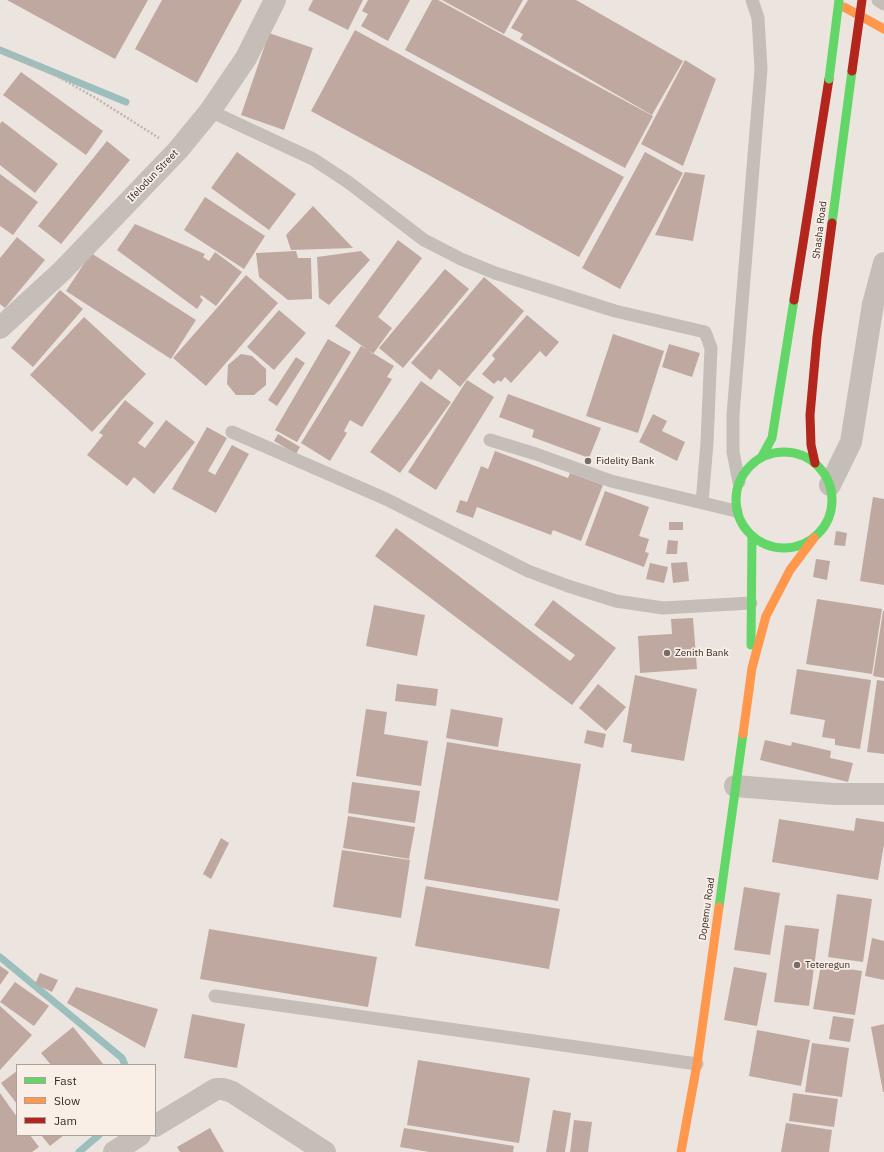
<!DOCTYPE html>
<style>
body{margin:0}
#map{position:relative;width:884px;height:1152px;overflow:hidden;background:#ece5df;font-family:"IBM Plex Sans",sans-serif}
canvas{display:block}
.legend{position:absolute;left:16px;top:1064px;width:140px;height:72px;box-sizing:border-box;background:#f9efe6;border:1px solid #aba19a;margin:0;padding:5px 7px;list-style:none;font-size:12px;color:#352b27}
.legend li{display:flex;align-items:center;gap:8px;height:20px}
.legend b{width:20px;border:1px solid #aba19a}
</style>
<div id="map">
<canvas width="884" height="1152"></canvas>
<ul class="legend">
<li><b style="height:5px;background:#63d668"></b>Fast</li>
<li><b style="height:5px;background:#ff974d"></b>Slow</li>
<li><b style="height:5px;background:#b3261e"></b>Jam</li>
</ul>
</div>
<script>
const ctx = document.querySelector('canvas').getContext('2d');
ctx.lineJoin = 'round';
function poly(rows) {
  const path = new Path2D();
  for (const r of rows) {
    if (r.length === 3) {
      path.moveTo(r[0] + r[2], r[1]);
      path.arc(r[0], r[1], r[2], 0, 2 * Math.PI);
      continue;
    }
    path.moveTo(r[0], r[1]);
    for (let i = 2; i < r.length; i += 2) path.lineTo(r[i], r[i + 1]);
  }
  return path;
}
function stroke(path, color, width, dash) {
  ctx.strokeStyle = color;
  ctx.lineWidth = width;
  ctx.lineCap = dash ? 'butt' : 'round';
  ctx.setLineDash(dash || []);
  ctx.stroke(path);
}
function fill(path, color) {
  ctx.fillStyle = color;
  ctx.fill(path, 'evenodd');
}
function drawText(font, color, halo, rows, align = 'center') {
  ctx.font = font + ' "IBM Plex Sans",sans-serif';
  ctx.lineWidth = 3.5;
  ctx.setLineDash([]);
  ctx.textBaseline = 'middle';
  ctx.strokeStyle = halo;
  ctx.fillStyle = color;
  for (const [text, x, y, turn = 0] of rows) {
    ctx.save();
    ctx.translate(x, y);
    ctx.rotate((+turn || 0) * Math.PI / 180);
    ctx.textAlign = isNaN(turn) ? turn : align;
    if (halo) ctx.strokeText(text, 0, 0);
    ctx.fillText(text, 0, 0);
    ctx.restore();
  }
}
stroke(poly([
 [0,50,126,102],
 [0,957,122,1058,125,1065],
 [79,1152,99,1135]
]), '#9cbebd', 7);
fill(poly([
 [7,0,148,0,115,59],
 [162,0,242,0,197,83,135,49],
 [313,0,363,0,348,30,308,10],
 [368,0,410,0,388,41,361,26,368,14,362,11],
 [432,0,438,0,653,116,625,168,405,50],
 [442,0,523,0,504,34],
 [528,0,576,0,683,61,652,115,520,39,523,34,511,28],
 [355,30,624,177,579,257,311,111],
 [269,33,313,48,284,130,241,115],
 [685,60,716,79,683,166,641,144],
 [21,72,103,131,86,155,3,95],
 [2,121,58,164,35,193,0,165,0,124],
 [107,141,130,160,61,244,38,226],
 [237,152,296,194,269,230,211,188],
 [645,152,683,173,620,289,582,268],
 [685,172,705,175,693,241,655,235],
 [0,174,38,202,13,235,0,226],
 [205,197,265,236,244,269,184,230],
 [313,206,353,248,291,250,286,235],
 [135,224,205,254,203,257,209,261,215,252,242,272,216,306,201,295,200,297,203,300,197,309,117,250],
 [17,237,45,260,5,308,0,304,0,258],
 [398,240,422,258,378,317,392,328,373,354,335,326],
 [296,251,298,258,311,258,312,299,288,300,259,277,256,253],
 [361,251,370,260,329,305,319,298,317,257],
 [91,253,196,320,171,359,66,291],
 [445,269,469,289,403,368,379,348],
 [246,275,278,303,206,386,173,358],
 [484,277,524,311,460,387,439,369,431,380,411,363],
 [60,290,83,309,33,367,11,348],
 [279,310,306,333,274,370,247,347],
 [527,315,559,342,546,357,540,351,511,383,505,377,501,382,498,380,494,384,482,374,495,359,492,355],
 [84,317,146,374,92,432,30,375],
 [613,334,664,351,638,433,586,416],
 [328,339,351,352,297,442,275,430],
 [669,344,700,353,692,377,662,367],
 [361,346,394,366,387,377,392,379,362,427,350,420,344,431,347,433,330,461,301,443],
 [241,354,252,356,266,369,266,385,254,395,236,395,227,384,228,365],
 [296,357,305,363,277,406,268,400],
 [467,380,494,397,436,490,408,472],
 [421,381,451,402,400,473,370,452],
 [508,394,601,428,589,458,532,437,534,430,499,417],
 [125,400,154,423,138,443,145,448,166,420,195,442,154,494,134,477,127,486,87,455,103,435,99,433],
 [653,414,667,421,662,431,685,442,677,461,639,442],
 [207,427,227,438,208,471,215,475,232,445,249,454,216,513,172,489],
 [278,434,300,447,296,454,274,441],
 [495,451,568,478,570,473,603,485,581,541,553,530,551,535,477,507,473,518,456,512,460,500,467,502,481,466,488,469],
 [605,491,649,507,639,536,649,539,645,552,649,553,644,567,585,545],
 [873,497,884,499,884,585,860,581],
 [669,522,683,522,683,530,669,530],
 [396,528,570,661,575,655,534,625,553,600,616,648,572,705,375,556],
 [836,531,847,533,845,546,834,545],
 [668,540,678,541,677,554,666,554],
 [816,559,830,561,827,580,813,577],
 [687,562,689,581,673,583,671,563],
 [650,563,668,567,664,583,646,579],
 [817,599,882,609,872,674,806,664],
 [374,605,425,615,417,656,366,646],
 [883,611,884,611,884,678,873,676],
 [693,618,697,669,640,673,638,636,672,634,671,619],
 [797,669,871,680,860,749,835,745,835,739,822,737,825,720,790,714],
 [635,675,697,689,684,761,631,752,632,744,623,742],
 [877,680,884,681,884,754,867,752],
 [397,684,438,689,436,706,395,701],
 [598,684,626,707,606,731,579,708],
 [366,709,387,712,384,734,428,741,421,786,356,776],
 [451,709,503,718,498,747,446,738],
 [587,730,606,734,603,748,584,743],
 [765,740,791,746,792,742,831,751,830,758,853,763,848,782,760,760],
 [447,742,581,764,558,901,424,879],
 [352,782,420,791,415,823,348,813],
 [348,816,415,827,409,859,343,848],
 [856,818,884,822,884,844,878,880,772,862,779,819,854,831],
 [221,838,229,843,211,879,203,874],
 [342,850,410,860,401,918,333,907],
 [426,886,560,909,549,969,415,946],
 [744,887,780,893,770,955,734,950],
 [837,894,872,899,863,962,828,957],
 [785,925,819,929,809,1006,774,1002],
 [209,929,377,957,368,1007,200,979],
 [872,938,884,941,884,980,865,976],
 [821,965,862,971,855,1015,813,1009],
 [0,966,9,972,0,985],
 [734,967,767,973,757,1026,724,1020],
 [40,973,58,980,52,992,35,984],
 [15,982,49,1006,34,1026,0,1002],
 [76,987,158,1009,145,1048,67,1003],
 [0,1006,32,1035,0,1070],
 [192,1014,245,1024,237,1068,184,1058],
 [833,1016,854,1019,850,1042,829,1039],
 [884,1024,884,1092,883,1092,871,1027],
 [73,1027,104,1065,51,1065,41,1053],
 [757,1030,810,1040,801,1086,749,1076],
 [812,1043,849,1048,842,1097,805,1092],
 [418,1060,530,1078,519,1143,407,1125],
 [17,1071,17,1104,1,1083],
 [0,1093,17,1117,17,1135,30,1135,39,1147,32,1152,0,1152],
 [793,1093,838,1099,834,1127,789,1121],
 [553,1110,571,1113,565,1152,546,1152],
 [574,1120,592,1122,588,1152,570,1152],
 [786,1123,832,1130,829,1152,781,1152],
 [210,1128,224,1152,180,1152,177,1147],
 [404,1128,514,1146,513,1152,429,1152,400,1147],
 [41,1135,64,1135,50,1146]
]), '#bfa8a0');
stroke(poly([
 [0,51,55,75,94,97,159,138]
]), '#bdb6b1', 2.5, [2, 2]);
stroke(poly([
 [878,0,884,4],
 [210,111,313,159,348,182,424,240,461,259,495,273,615,311,705,332,711,348,707,443,702,503],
 [232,432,386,499,528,571,568,586,616,601,663,608,751,603],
 [490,440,536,454,611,481,736,511],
 [739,482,733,452,733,415,761,69,758,18,752,0],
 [215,996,697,1064]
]), '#c5beb8', 13);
stroke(poly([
 [0,328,62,271,178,150,210,111,246,58,275,0],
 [830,485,851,442,873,304,884,263],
 [735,786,834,794,884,794],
 [155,1126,216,1089,223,1089,232,1092,325,1152],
 [114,1152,140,1135]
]), '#c5beb8', 22);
stroke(poly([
 [832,223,852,71],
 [784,500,48],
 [761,458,772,438,794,300],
 [751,645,752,536],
 [719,907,743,734]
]), '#63d668', 9);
stroke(poly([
 [844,7,884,29],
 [743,734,752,668,766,616,790,570,814,538],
 [681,1152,697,1064,719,907]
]), '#ff974d', 9);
stroke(poly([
 [794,300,829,79],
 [815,463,811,445,810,415,817,337,832,223]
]), '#b3261e', 9);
stroke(poly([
 [829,79,839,0]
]), '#63d668', 9);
stroke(poly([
 [852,71,862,0]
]), '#b3261e', 9);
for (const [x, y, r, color] of [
 [588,461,4,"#756c67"],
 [667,653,4,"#756c67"],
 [797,965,4,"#756c67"]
]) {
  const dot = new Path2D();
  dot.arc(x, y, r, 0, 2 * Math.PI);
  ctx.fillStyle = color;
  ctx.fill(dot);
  stroke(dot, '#f9efe6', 1.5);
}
drawText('10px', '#352b27', '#f9efe6', [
 ["Ifelodun Street",153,176,-46],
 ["Shasha Road",820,230,-83],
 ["Dopemu Road",707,909,-82]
]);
drawText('10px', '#352b27', '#f9efe6', [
 ["Fidelity Bank",596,461],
 ["Zenith Bank",675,653],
 ["Teteregun",805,965]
], 'left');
</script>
